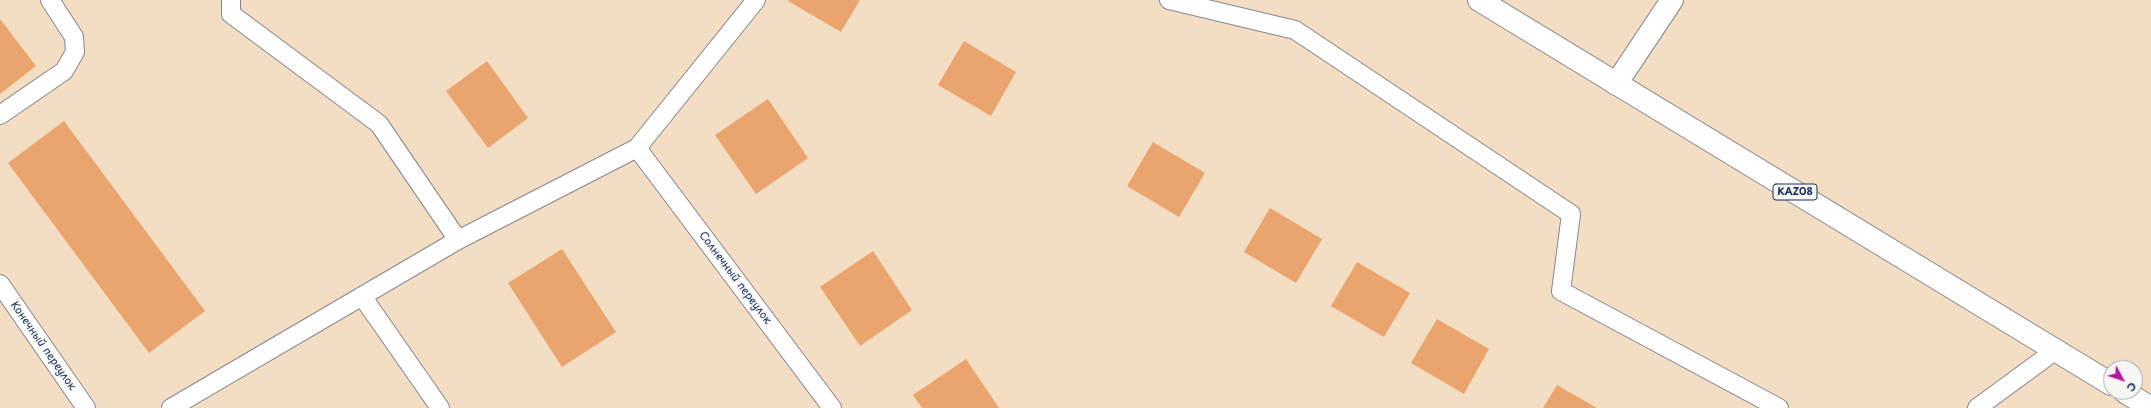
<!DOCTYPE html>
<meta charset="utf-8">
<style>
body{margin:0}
#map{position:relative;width:2151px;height:408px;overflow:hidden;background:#f3dec3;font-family:"Playpen Sans",sans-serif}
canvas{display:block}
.north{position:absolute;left:2103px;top:360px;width:40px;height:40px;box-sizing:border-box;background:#f6f6f2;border:1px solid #9ea6b7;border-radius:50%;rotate:130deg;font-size:11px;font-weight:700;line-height:16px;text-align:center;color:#1b2f5e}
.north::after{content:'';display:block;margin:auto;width:14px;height:18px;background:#b5179e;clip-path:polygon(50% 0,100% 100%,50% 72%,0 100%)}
</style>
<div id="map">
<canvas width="2151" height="408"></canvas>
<div class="north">С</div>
</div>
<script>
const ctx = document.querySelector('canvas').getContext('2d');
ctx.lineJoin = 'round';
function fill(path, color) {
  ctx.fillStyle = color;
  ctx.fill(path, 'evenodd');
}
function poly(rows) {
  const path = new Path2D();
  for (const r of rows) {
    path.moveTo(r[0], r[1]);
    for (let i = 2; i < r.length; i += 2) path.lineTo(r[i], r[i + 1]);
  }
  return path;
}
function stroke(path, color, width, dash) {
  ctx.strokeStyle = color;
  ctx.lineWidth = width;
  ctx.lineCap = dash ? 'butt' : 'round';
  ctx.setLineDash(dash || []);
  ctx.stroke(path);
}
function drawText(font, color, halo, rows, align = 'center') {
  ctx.font = font + ' "Playpen Sans",sans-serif';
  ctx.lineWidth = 3;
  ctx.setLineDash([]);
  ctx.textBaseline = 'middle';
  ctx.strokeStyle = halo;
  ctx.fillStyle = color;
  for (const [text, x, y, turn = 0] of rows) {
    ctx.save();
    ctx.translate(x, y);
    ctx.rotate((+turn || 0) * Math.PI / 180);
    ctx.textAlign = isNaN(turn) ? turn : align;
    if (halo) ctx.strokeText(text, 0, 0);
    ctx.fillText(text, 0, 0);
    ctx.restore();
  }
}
fill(poly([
 [789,0,860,0,841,32,788,1],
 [0,19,36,66,0,94],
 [964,41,1016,72,991,116,938,85],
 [487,61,528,118,488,148,446,91],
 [768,99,808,158,756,194,715,135],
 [64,121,205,311,149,353,8,163],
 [1153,142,1205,173,1179,217,1127,186],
 [1270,208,1322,239,1296,283,1244,252],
 [562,249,616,332,562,367,508,283],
 [873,251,912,310,860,346,820,287],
 [1357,262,1410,293,1384,337,1331,306],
 [1437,319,1489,349,1464,394,1411,363],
 [966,359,999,408,922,408,913,395],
 [1557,385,1597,408,1543,408]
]), '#eaa56e');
const service = poly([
 [231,0,231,14,379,124,458,240],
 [1169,0,1295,30,1571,214,1561,291,1779,408],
 [0,115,64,71,75,52,74,37,50,0],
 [637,148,832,408],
 [0,284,86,408],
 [362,296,440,408],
 [171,408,458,240,637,148,756,0],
 [1977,408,2056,350]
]);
const minor = poly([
 [1616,84,1672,0]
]);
const trunk = poly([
 [1479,0,2111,384],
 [2125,392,2151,408]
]);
stroke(service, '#878690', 20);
stroke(minor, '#878690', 24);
stroke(trunk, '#878690', 24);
stroke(service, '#fff', 18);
stroke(minor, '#fff', 22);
stroke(trunk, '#fff', 22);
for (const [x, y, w] of [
 [1795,192,44]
]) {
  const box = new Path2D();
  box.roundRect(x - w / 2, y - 8, w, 16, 3);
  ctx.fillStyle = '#f6f6f2';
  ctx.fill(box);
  stroke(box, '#1b2f5e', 1);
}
drawText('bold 10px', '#1b2f5e', null, [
 ["KAZ08",1795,192]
]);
drawText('11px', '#1b2f5e', '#f6f6f2', [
 ["Солнечный переулок",735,278,53],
 ["Конечный переулок",43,346,55]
]);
</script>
